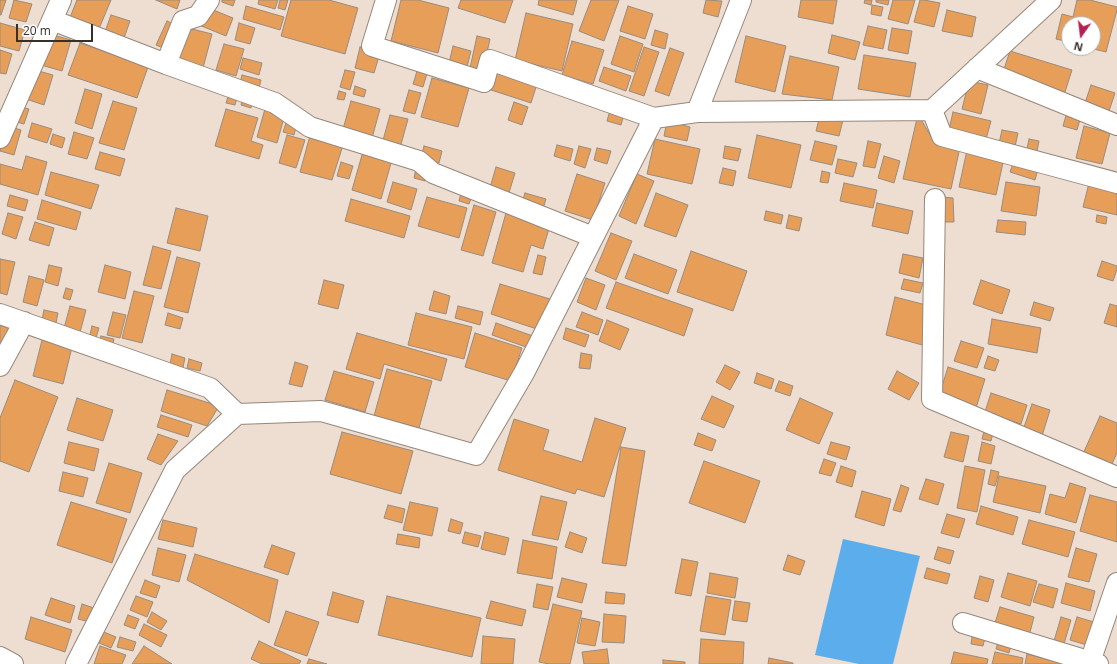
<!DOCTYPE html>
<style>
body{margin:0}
#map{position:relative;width:1117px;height:664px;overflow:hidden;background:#eeded1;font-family:"Open Sans",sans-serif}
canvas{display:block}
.north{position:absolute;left:1061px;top:16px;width:40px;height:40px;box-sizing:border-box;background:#fff;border:1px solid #afacaa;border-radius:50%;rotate:194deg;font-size:11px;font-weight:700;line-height:16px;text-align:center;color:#36302a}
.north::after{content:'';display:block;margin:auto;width:14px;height:18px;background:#b32250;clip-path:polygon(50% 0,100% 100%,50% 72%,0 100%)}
.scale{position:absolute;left:16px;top:24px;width:77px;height:18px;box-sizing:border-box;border:2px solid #36302a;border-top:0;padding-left:5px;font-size:12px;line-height:14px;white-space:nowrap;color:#36302a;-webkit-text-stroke:3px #fff;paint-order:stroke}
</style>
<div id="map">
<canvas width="1117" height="664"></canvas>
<div class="north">N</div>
<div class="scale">20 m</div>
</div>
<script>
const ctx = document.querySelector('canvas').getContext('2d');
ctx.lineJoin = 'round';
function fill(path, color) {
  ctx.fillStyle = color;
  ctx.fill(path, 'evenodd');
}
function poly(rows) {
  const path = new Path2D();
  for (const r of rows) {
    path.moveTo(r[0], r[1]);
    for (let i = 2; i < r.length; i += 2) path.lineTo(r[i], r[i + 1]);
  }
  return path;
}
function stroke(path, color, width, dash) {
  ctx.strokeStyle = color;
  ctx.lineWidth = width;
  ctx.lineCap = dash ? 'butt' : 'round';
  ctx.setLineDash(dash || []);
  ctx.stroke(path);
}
fill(poly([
 [843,539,920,556,893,664,859,664,815,655]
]), '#5cadec');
const building = poly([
 [0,0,6,0,1,15,0,15,0,0],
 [14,0,32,4,26,22,9,18,14,0],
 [77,0,111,0,98,31,69,20,77,0],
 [156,0,180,0,177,9,156,0],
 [222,0,235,0,233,6,222,2,222,0],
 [259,0,278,0,275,9,258,4,259,0],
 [280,0,288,0,285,10,278,8,280,0],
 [291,0,329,0,358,8,345,54,281,36,291,0],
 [401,0,418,0,449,8,438,53,391,41,401,0],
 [461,0,513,0,505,23,458,8,461,0],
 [539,0,577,0,573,15,538,5,539,0],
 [591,0,619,0,604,41,579,31,591,0],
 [706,0,722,1,718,17,703,13,706,0],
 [801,0,837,0,833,24,798,17,801,0],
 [865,0,872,0,871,5,864,3,865,0],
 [876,0,889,0,888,5,876,2,876,0],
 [893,0,915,0,908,24,888,19,893,0],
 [920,0,924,0,940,3,934,27,914,22,920,0],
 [1077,0,1090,0,1117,7,1117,10,1106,52,1090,48,1093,48,1093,24,1069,24,1069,42,1056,39,1062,14,1073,17,1077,0],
 [872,5,883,7,881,16,871,14,872,5],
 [246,6,284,17,280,30,243,19,246,6],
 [628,6,653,14,645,39,620,31,628,6],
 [206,7,233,18,226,36,199,25,206,7],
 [947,10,976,17,972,37,942,31,947,10],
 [526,13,573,24,562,71,515,60,526,13],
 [111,15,130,21,124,38,105,32,111,15],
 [167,21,178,26,168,50,156,45,167,21],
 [0,23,25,30,19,51,0,46,0,23],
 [239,23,255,28,250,44,235,40,239,23],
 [868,26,887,30,883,49,863,45,868,26],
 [184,27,212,34,203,68,174,60,184,27],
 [892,28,912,31,908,54,888,50,892,28],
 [655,30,668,34,665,49,651,45,655,30],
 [50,34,71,40,62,71,41,65,50,34],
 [832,35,860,42,855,60,828,53,832,35],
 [477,36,490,39,483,71,470,68,477,36],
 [620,36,643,44,634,72,611,64,620,36],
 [746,36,786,46,775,92,735,82,746,36],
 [572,41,604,50,593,84,562,75,572,41],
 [80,43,148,67,137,98,68,75,80,43],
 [224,44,244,49,236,76,216,70,224,44],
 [453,46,471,51,467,67,449,63,453,46],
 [360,47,380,53,374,73,355,68,360,47],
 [644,47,659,52,644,96,629,91,644,47],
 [670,48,684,53,669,96,655,91,670,48],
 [0,50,12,54,6,74,0,73,0,50],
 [1010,51,1072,70,1064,95,1002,75,1010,51],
 [864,55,916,63,910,97,858,89,864,55],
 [790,56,839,67,832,100,782,94,790,56],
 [243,58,262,63,259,75,240,69,243,58],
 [496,67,538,81,531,103,488,89,496,67],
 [604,67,631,76,626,91,599,81,604,67],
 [418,68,428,70,423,87,413,84,418,68],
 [35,70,53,75,44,105,26,99,35,70],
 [345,70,355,72,350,90,340,87,345,70],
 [242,75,261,80,258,92,239,87,242,75],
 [432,78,469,88,458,127,421,117,432,78],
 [969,81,988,85,981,114,962,109,969,81],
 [1091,85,1115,93,1108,114,1084,106,1091,85],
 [355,86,366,90,364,97,353,94,355,86],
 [85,89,102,94,92,129,75,123,85,89],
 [409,90,421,93,415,114,403,111,409,90],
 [230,91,238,94,235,105,226,103,230,91],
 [339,91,346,93,344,100,337,99,339,91],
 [243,97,253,100,251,108,241,105,243,97],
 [113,101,137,108,124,150,99,143,113,101],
 [351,101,380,109,372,138,343,129,351,101],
 [514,102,528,107,522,125,508,120,514,102],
 [17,106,29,109,24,124,13,121,17,106],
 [611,107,625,111,621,125,607,121,611,107],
 [226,109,258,118,251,141,263,145,259,159,215,146,226,109],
 [265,109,285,114,277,143,257,137,265,109],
 [953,112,991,121,985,143,948,134,953,112],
 [1067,112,1081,116,1077,130,1063,126,1067,112],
 [918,114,934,142,960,147,951,189,903,179,918,114],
 [390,115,408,119,400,148,382,144,390,115],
 [820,115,843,120,839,136,816,131,820,115],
 [287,120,297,123,294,135,283,132,287,120],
 [667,121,690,127,687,141,664,136,667,121],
 [32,123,52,129,47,143,28,137,32,123],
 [8,126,21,130,14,155,0,151,8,126],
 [1084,126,1110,133,1102,164,1076,158,1084,126],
 [1002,130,1018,133,1014,151,998,148,1002,130],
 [74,132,94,138,87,159,68,154,74,132],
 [311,132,344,142,332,180,300,172,311,132],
 [53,134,65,138,62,148,50,144,53,134],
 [287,135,305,140,296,168,279,163,287,135],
 [757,135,801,145,791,188,748,178,757,135],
 [655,139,700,149,692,184,647,174,655,139],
 [1029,139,1039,141,1036,156,1026,154,1029,139],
 [815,141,837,146,832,165,810,160,815,141],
 [868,141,881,144,875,168,863,166,868,141],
 [557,145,573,149,570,161,554,156,557,145],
 [424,146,442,151,439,163,421,158,424,146],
 [579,146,591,149,585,168,574,164,579,146],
 [725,146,741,149,738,161,723,158,725,146],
 [364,148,393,156,381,199,352,190,364,148],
 [597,148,611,151,607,164,594,160,597,148],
 [967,150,1004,158,996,195,959,187,967,150],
 [100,152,125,159,120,176,95,169,100,152],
 [26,156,47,162,38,195,0,184,0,164,22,170,26,156],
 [884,156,900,161,894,183,878,178,884,156],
 [838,159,857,163,853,177,835,173,838,159],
 [1014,161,1038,169,1035,180,1010,172,1014,161],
 [341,162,353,166,349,179,337,176,341,162],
 [496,167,515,173,508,196,489,191,496,167],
 [416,168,428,172,425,181,414,178,416,168],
 [723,168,736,171,733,186,719,183,723,168],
 [822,171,830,173,828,183,820,182,822,171],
 [51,172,99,185,91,209,45,195,51,172],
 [577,174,605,183,593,220,565,211,577,174],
 [637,174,654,181,636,224,619,216,637,174],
 [1090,179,1117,186,1117,215,1083,207,1090,179],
 [393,182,417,189,411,210,387,202,393,182],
 [1006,182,1040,187,1036,216,1001,211,1006,182],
 [844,183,877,190,873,208,840,201,844,183],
 [461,193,472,196,469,204,459,201,461,193],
 [525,193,546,199,542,212,521,206,525,193],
 [656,193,688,205,676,237,644,226,656,193],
 [10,195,28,200,25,211,7,206,10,195],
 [427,197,467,208,459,238,418,226,427,197],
 [942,197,953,198,954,222,942,222,942,197],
 [351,199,410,216,404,238,345,221,351,199],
 [42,200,81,212,76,230,37,219,42,200],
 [877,203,913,211,908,234,872,226,877,203],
 [474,205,496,212,483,256,461,250,474,205],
 [176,208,208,216,200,251,167,243,176,208],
 [766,211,783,215,781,224,764,220,766,211],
 [8,213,23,217,16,239,2,234,8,213],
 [506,213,550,225,543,249,531,245,523,272,492,263,506,213],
 [789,215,802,218,799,231,786,228,789,215],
 [1097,215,1107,217,1106,224,1096,222,1097,215],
 [998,220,1026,222,1025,235,996,232,998,220],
 [35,222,54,228,49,246,29,240,35,222],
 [611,233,632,241,616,280,595,271,611,233],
 [153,246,171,251,161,289,143,285,153,246],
 [691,251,747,271,733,311,677,292,691,251],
 [634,254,677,270,668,294,625,278,634,254],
 [903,254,923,258,919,278,899,273,903,254],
 [538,255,546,257,542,275,533,273,538,255],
 [177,257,200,263,188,313,164,307,177,257],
 [0,259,15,262,7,295,0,293,0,259],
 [1102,261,1117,266,1117,269,1113,281,1097,276,1102,261],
 [49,265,62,268,58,286,45,282,49,265],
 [105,265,131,272,125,299,98,292,105,265],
 [29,276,44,280,37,306,23,302,29,276],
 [586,278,605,285,596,310,577,302,586,278],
 [904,279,923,283,920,293,901,289,904,279],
 [324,280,344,285,338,309,318,304,324,280],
 [981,280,1010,290,1002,314,973,304,981,280],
 [616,282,693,309,684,336,606,308,616,282],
 [500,284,550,299,540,330,491,314,500,284],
 [66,288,73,290,70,300,63,298,66,288],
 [134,291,154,296,142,343,122,338,134,291],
 [434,291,450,296,446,314,429,310,434,291],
 [895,297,930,306,926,346,886,335,895,297],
 [1034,302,1054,308,1050,321,1030,315,1034,302],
 [1110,304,1117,306,1117,327,1104,323,1110,304],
 [70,306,86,310,79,336,63,332,70,306],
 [458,306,483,312,480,325,455,318,458,306],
 [44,310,58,313,56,323,42,320,44,310],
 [113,312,126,315,120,338,107,335,113,312],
 [582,312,603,320,598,335,576,327,582,312],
 [168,313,183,318,180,329,165,325,168,313],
 [416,313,472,327,464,359,408,345,416,313],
 [992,319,1041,328,1037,353,988,344,992,319],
 [607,320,629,329,620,350,599,341,607,320],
 [0,321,12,324,0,353,0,321],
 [496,323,533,336,529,348,492,335,496,323],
 [92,326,99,328,95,341,89,339,92,326],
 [566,328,589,335,585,347,563,339,566,328],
 [357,333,447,359,441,381,384,364,380,379,346,369,357,333],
 [475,333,522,348,511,381,465,367,475,333],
 [43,336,73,343,63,384,33,376,43,336],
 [101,336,114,339,112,348,98,345,101,336],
 [961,341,984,348,977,368,954,361,961,341],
 [581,353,592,355,590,369,579,368,581,353],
 [172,354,185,358,182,372,169,369,172,354],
 [988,356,999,360,995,371,984,368,988,356],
 [189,359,202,363,200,371,187,368,189,359],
 [295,362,308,366,302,387,289,384,295,362],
 [725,365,740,372,730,390,716,382,725,365],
 [948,367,985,379,976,408,939,396,948,367],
 [387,369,432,381,419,428,374,416,387,369],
 [334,371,374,382,365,412,325,400,334,371],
 [897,371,919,383,909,400,888,389,897,371],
 [757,373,774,379,771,389,754,383,757,373],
 [15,380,58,397,29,472,0,461,0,418,15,380],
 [779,381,793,386,790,396,775,391,779,381],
 [167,390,219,406,207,426,161,411,167,390],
 [991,393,1027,405,1021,424,985,412,991,393],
 [712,396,734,406,724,428,701,419,712,396],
 [77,398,113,410,103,441,67,430,77,398],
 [800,398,833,413,819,444,786,430,800,398],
 [1032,404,1050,410,1042,436,1023,430,1032,404],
 [161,415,192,425,188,437,157,427,161,415],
 [1100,416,1117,423,1117,453,1110,468,1082,456,1100,416],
 [595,418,626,428,604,497,577,489,575,494,498,470,514,419,549,430,543,450,582,462,595,418],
 [984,431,993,433,991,441,982,439,984,431],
 [342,432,413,451,401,494,330,474,342,432],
 [951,432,969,436,963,462,944,457,951,432],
 [698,433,716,440,712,451,694,445,698,433],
 [158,434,178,441,161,465,147,459,158,434],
 [69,442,99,449,94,471,64,463,69,442],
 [831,442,850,447,846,460,827,454,831,442],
 [982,442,995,446,991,464,978,461,982,442],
 [621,447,645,451,626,566,602,563,621,447],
 [824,459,836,463,831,476,819,473,824,459],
 [704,461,760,481,745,523,689,503,704,461],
 [109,463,142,473,130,513,96,503,109,463],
 [841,466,856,471,852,487,836,482,841,466],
 [965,466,985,470,977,512,957,508,965,466],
 [991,470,999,472,995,486,988,484,991,470],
 [63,472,88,478,83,497,59,491,63,472],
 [999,476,1046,486,1040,513,993,502,999,476],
 [926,479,944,484,938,505,919,499,926,479],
 [1070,483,1086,488,1076,523,1045,514,1050,494,1065,498,1070,483],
 [901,485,909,488,901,512,893,510,901,485],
 [862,491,891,499,884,526,855,517,862,491],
 [1090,495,1117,502,1117,542,1080,531,1090,495],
 [541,496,567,502,558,540,532,535,541,496],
 [71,502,127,519,112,563,57,545,71,502],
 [410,502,438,508,432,536,403,530,410,502],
 [388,505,405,509,402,523,384,518,388,505],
 [981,506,1018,517,1013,535,976,524,981,506],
 [947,514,965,519,959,538,941,533,947,514],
 [451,519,463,523,460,534,448,531,451,519],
 [163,520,197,528,193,547,158,539,163,520],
 [1029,520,1075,532,1068,557,1022,544,1029,520],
 [465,532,481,536,478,547,462,543,465,532],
 [485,532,509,538,505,555,481,549,485,532],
 [570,532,587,538,582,553,565,547,570,532],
 [398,534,420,538,419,548,396,544,398,534],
 [523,540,557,547,552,579,517,573,523,540],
 [272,545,295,553,288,575,264,567,272,545],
 [938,547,954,551,950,564,934,559,938,547],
 [158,548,186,555,179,582,152,575,158,548],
 [1076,548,1097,554,1089,582,1068,577,1076,548],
 [195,554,278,580,269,623,187,580,195,554],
 [788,555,805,561,800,575,783,570,788,555],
 [682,559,698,562,691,596,675,593,682,559],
 [927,568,950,574,947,584,924,578,927,568],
 [710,573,738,578,735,598,707,593,710,573],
 [1008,573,1037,581,1030,606,1001,597,1008,573],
 [980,576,994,580,988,602,974,598,980,576],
 [562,578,587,584,582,603,557,597,562,578],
 [145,580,160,586,156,598,140,593,145,580],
 [1066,583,1095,591,1090,611,1061,603,1066,583],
 [537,584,553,587,548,610,533,607,537,584],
 [1039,584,1058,589,1053,608,1033,602,1039,584],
 [333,592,364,601,358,623,327,615,333,592],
 [606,592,625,594,624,604,605,603,606,592],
 [136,596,153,602,147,617,130,610,136,596],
 [387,596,481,618,472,657,378,635,387,596],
 [706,596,731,600,725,635,700,631,706,596],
 [51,598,75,606,70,623,45,615,51,598],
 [491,601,526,610,522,626,486,618,491,601],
 [735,601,750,603,747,622,732,620,735,601],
 [82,604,94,608,90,622,78,619,82,604],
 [553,604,582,611,570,664,549,664,539,662,553,604],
 [1000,607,1034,617,1029,636,994,626,1000,607],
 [286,611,319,622,307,656,274,645,286,611],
 [152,612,167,621,161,630,147,622,152,612],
 [604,614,626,616,624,643,602,642,604,614],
 [128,615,139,619,135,629,124,625,128,615],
 [31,617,72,630,65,652,25,639,31,617],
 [1061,617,1071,620,1064,644,1054,641,1061,617],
 [1077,617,1094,622,1087,645,1070,640,1077,617],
 [582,618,600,622,595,646,577,643,582,618],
 [144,624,167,635,161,647,139,635,144,624],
 [973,631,986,634,983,646,971,644,973,631],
 [104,632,116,637,111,648,99,643,104,632],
 [483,636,515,639,513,664,481,664,483,636],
 [120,637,136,642,133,651,117,647,120,637],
 [701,639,744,642,743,664,699,664,701,639],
 [999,639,1012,642,1009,653,996,649,999,639],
 [259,641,301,661,299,664,262,664,251,659,259,641],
 [100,646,126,655,122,664,94,664,100,646],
 [144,646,172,664,132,664,144,646],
 [607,649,609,664,584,664,582,652,607,649],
 [954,652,988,659,987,664,951,664,954,652],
 [995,652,1023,658,1022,664,992,664,995,652],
 [1027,654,1060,663,1060,664,1025,664,1027,654],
 [769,658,793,663,793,664,768,664,769,658],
 [309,659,327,664,307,664,309,659],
 [663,660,685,662,685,664,663,664,663,660]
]);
fill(building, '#e79e59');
stroke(building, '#998b7e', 1);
const street = poly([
 [386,0,372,46,484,82,490,60,654,118],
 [52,20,166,64,275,103,310,127,419,161,433,173,593,237],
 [166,64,183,21,198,16,209,0],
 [977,68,1117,125],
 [932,110,942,136,1117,183],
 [697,112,741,0],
 [0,138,61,0],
 [935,199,932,399,1117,477],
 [0,314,210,388,237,414],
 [0,366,24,322],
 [963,623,1098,664],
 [0,657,13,664],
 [1090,662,1117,583],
 [76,664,175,470,237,414,321,411,476,455,524,373,654,118,697,112,932,110,1051,0]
]);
stroke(street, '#96877b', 22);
stroke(street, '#fff', 20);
</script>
